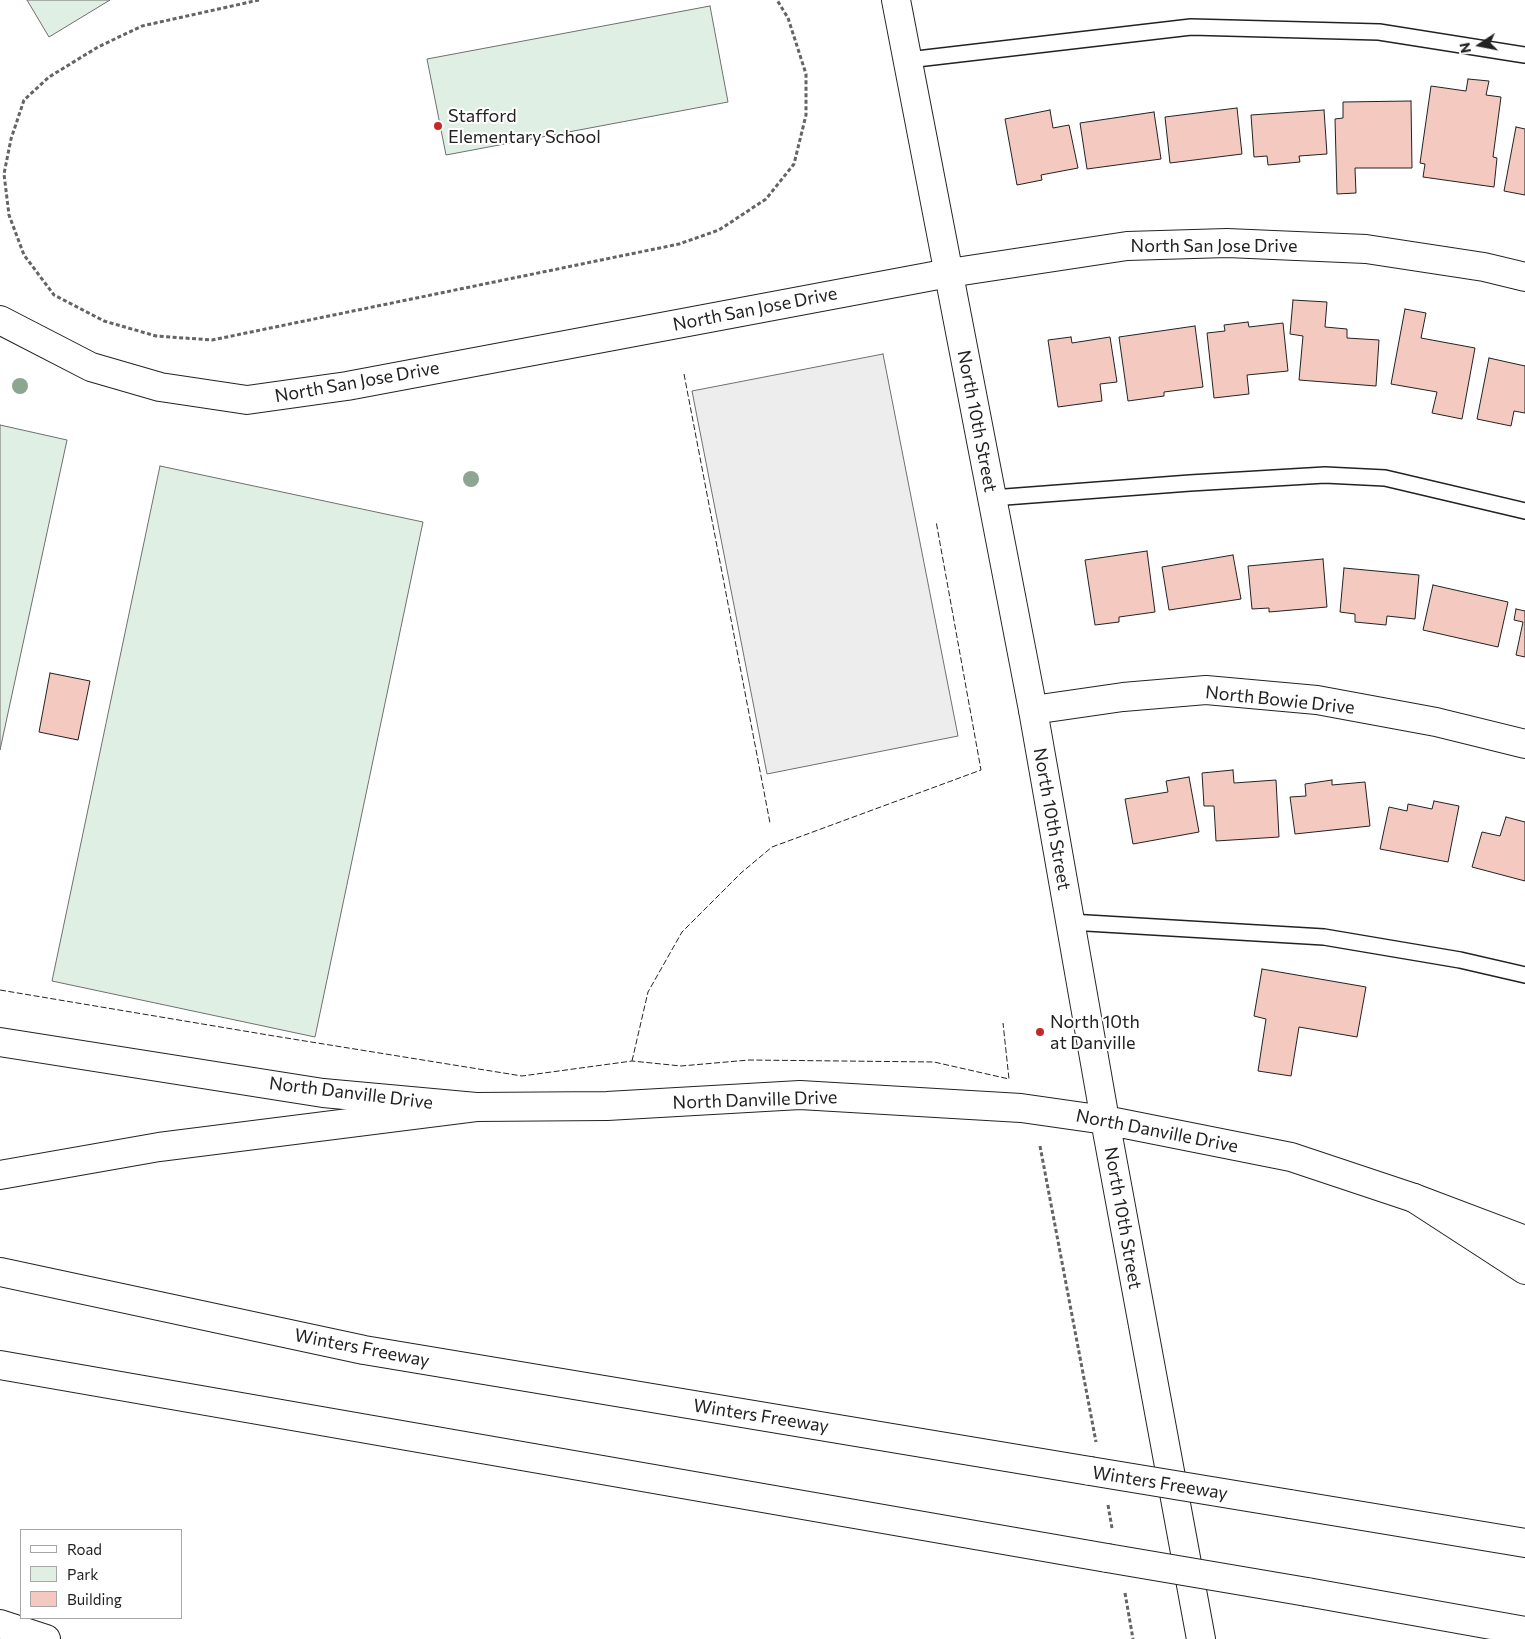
<!DOCTYPE html>
<style>
body{margin:0}
#map{position:relative;width:1525px;height:1639px;overflow:hidden;background:#fff;font-family:Commissioner,sans-serif}
canvas{display:block}
.legend{position:absolute;left:20px;top:1529px;width:162px;height:90px;box-sizing:border-box;background:#fff;border:1px solid #a7a7a7;margin:0;padding:6px 9px;list-style:none;font-size:15px;color:#222}
.legend li{display:flex;align-items:center;gap:10px;height:25px}
.legend b{width:25px;border:1px solid #a7a7a7}
.north{position:absolute;left:1455px;top:20px;width:50px;height:50px;-webkit-text-stroke:4px #fff;paint-order:stroke;rotate:259deg;font-size:14px;font-weight:700;line-height:20px;text-align:center;color:#222}
.north::after{content:'';display:block;margin:auto;width:18px;height:22px;background:#222;clip-path:polygon(50% 0,100% 100%,50% 72%,0 100%)}
</style>
<div id="map">
<canvas width="1525" height="1639"></canvas>
<ul class="legend">
<li><b style="height:6px;background:#fff"></b>Road</li>
<li><b style="height:14px;background:#e0efe3"></b>Park</li>
<li><b style="height:14px;background:#f3c9c0"></b>Building</li>
</ul>
<div class="north">N</div>
</div>
<script>
const ctx = document.querySelector('canvas').getContext('2d');
ctx.lineJoin = 'round';
function fill(path, color) {
  ctx.fillStyle = color;
  ctx.fill(path, 'evenodd');
}
function poly(rows) {
  const path = new Path2D();
  for (const r of rows) {
    path.moveTo(r[0], r[1]);
    for (let i = 2; i < r.length; i += 2) path.lineTo(r[i], r[i + 1]);
  }
  return path;
}
function stroke(path, color, width, dash) {
  ctx.strokeStyle = color;
  ctx.lineWidth = width;
  ctx.lineCap = dash ? 'butt' : 'round';
  ctx.setLineDash(dash || []);
  ctx.stroke(path);
}
function drawText(font, color, halo, rows, align = 'center') {
  ctx.font = font + ' Commissioner,sans-serif';
  ctx.lineWidth = 4;
  ctx.setLineDash([]);
  ctx.textBaseline = 'middle';
  ctx.strokeStyle = halo;
  ctx.fillStyle = color;
  for (const [text, x, y, turn = 0] of rows) {
    ctx.save();
    ctx.translate(x, y);
    ctx.rotate((+turn || 0) * Math.PI / 180);
    ctx.textAlign = isNaN(turn) ? turn : align;
    if (halo) ctx.strokeText(text, 0, 0);
    ctx.fillText(text, 0, 0);
    ctx.restore();
  }
}
const green = poly([
 [27,0,110,0,49,37,27,0],
 [710,6,728,102,446,155,427,59,710,6],
 [0,425,67,440,0,750,0,425],
 [160,466,423,522,315,1037,52,981,160,466]
]);
fill(green, '#e0efe3');
stroke(green, '#6f6f6f', 1);
const parking = poly([
 [883,354,958,736,767,774,692,391,883,354]
]);
fill(parking, '#ededed');
stroke(parking, '#6f6f6f', 1);
const building = poly([
 [1468,79,1489,81,1486,95,1501,97,1493,157,1497,158,1494,187,1423,177,1425,164,1420,163,1431,86,1466,91,1468,79],
 [1411,101,1412,168,1355,168,1356,193,1337,194,1335,119,1343,118,1343,102,1411,101],
 [1237,108,1242,154,1170,163,1165,117,1237,108],
 [1050,110,1053,128,1069,125,1078,168,1041,175,1042,180,1017,185,1005,119,1050,110],
 [1324,110,1327,154,1299,156,1300,162,1268,165,1267,156,1254,157,1251,115,1324,110],
 [1154,112,1161,159,1087,169,1080,123,1154,112],
 [1516,127,1525,129,1525,195,1504,191,1516,127],
 [1293,300,1327,302,1325,327,1347,329,1347,338,1379,340,1376,386,1299,380,1303,336,1290,334,1293,300],
 [1405,309,1426,313,1421,338,1475,348,1462,419,1432,413,1437,392,1391,384,1405,309],
 [1248,322,1249,327,1283,323,1288,371,1247,375,1249,394,1214,398,1207,333,1225,331,1224,325,1248,322],
 [1195,326,1203,387,1164,392,1164,396,1128,401,1119,337,1195,326],
 [1071,337,1072,343,1110,337,1117,382,1100,384,1102,401,1058,407,1048,340,1071,337],
 [1489,358,1525,366,1525,413,1514,411,1511,426,1477,419,1489,358],
 [1147,551,1155,612,1119,617,1119,622,1095,625,1085,560,1147,551],
 [1233,555,1241,599,1169,610,1162,567,1233,555],
 [1323,559,1327,607,1269,612,1269,608,1252,609,1248,566,1323,559],
 [1344,568,1419,575,1415,619,1387,616,1386,625,1355,622,1355,614,1340,612,1344,568],
 [1433,585,1508,602,1498,647,1423,630,1433,585],
 [1516,609,1525,611,1525,657,1516,655,1523,622,1514,620,1516,609],
 [50,673,90,681,78,740,39,732,50,673],
 [1233,770,1234,783,1276,780,1279,837,1216,841,1214,806,1204,806,1202,773,1233,770],
 [1189,777,1199,832,1133,844,1125,799,1168,792,1166,781,1189,777],
 [1332,780,1332,785,1365,782,1370,826,1295,834,1290,797,1306,796,1305,784,1332,780],
 [1434,801,1459,806,1448,862,1380,849,1389,807,1407,811,1408,804,1432,809,1434,801],
 [1506,817,1525,822,1525,881,1472,867,1482,832,1500,836,1506,817],
 [1262,969,1366,987,1357,1037,1299,1027,1291,1076,1258,1071,1266,1019,1254,1016,1262,969]
]);
fill(building, '#f3c9c0');
stroke(building, '#222', 1);
const service = poly([
 [908,60,1191,27,1379,32,1525,55],
 [992,498,1190,483,1325,475,1385,478,1525,511],
 [1070,922,1324,937,1460,960,1525,975]
]);
const minor = poly([
 [0,320,91,367,160,387,247,400,347,386,949,273,1127,246,1227,243,1366,249,1484,267,1525,277],
 [1033,710,1123,697,1206,690,1317,700,1436,722,1525,744]
]);
const secondary = poly([
 [896,0,1033,710,1105,1120,1201,1639],
 [0,1042,323,1093,476,1107,607,1106,800,1095,1021,1108,1105,1120,1291,1157,1414,1198,1525,1240],
 [0,1624,46,1639]
]);
const motorway = poly([
 [0,1175,159,1147,476,1107],
 [1414,1198,1525,1270],
 [0,1272,364,1350,1090,1471],
 [0,1365,1107,1558],
 [1290,1504,1525,1543],
 [1307,1592,1525,1631]
]);
stroke(service, '#222', 18);
stroke(minor, '#222', 30);
stroke(secondary, '#222', 30);
stroke(motorway, '#222', 30);
stroke(poly([
 [259,0,142,26,98,47,49,77,24,100,11,139,4,174,9,215,24,255,54,295,104,321,156,336,212,340,679,244,719,230,766,199,794,164,806,115,806,74,788,18,777,0],
 [1040,1146,1096,1442],
 [1108,1505,1112,1528],
 [1125,1593,1133,1639]
]), '#646464', 3, [4, 2.5]);
stroke(service, '#fff', 15);
stroke(minor, '#fff', 28);
stroke(secondary, '#fff', 28);
stroke(motorway, '#fff', 28);
const motorwayBridge = poly([
 [1090,1471,1290,1504],
 [1107,1558,1307,1592]
]);
stroke(motorwayBridge, '#222', 30, []);
stroke(motorwayBridge, '#fff', 28);
stroke(poly([
 [684,374,770,823],
 [0,990,274,1036,522,1076,632,1061,681,1066,749,1060,934,1062,1009,1079,1003,1023],
 [632,1061,648,992,682,932,741,873,772,847,981,770,936,521]
]), '#222', 1, [6, 2.5]);
ctx.fillStyle = '#8da692';
for (const [x, y] of [
 [20,386],
 [471,479]
]) {
  ctx.beginPath();
  ctx.arc(x, y, 8, 0, 2 * Math.PI);
  ctx.fill();
}
for (const [x, y, r, color] of [
 [438,126,5,"#c62828"],
 [1040,1032,5,"#c62828"]
]) {
  const dot = new Path2D();
  dot.arc(x, y, r, 0, 2 * Math.PI);
  ctx.fillStyle = color;
  ctx.fill(dot);
  stroke(dot, '#fff', 2);
}
drawText('18px', '#222', '#fff', [
 ["Stafford",448,116],
 ["Elementary School",448,137],
 ["North 10th",1050,1022],
 ["at Danville",1050,1043]
], 'left');
drawText('18px', '#222', '#fff', [
 ["North San Jose Drive",1214,246],
 ["North San Jose Drive",755,309,-11],
 ["North San Jose Drive",357,382,-10],
 ["North 10th Street",977,421,79],
 ["North Bowie Drive",1280,700,6],
 ["North 10th Street",1052,819,80],
 ["North Danville Drive",351,1093,7],
 ["North Danville Drive",755,1100,-2],
 ["North Danville Drive",1157,1131,11],
 ["North 10th Street",1123,1218,80],
 ["Winters Freeway",362,1348,11],
 ["Winters Freeway",761,1416,9],
 ["Winters Freeway",1160,1483,9]
]);
</script>
